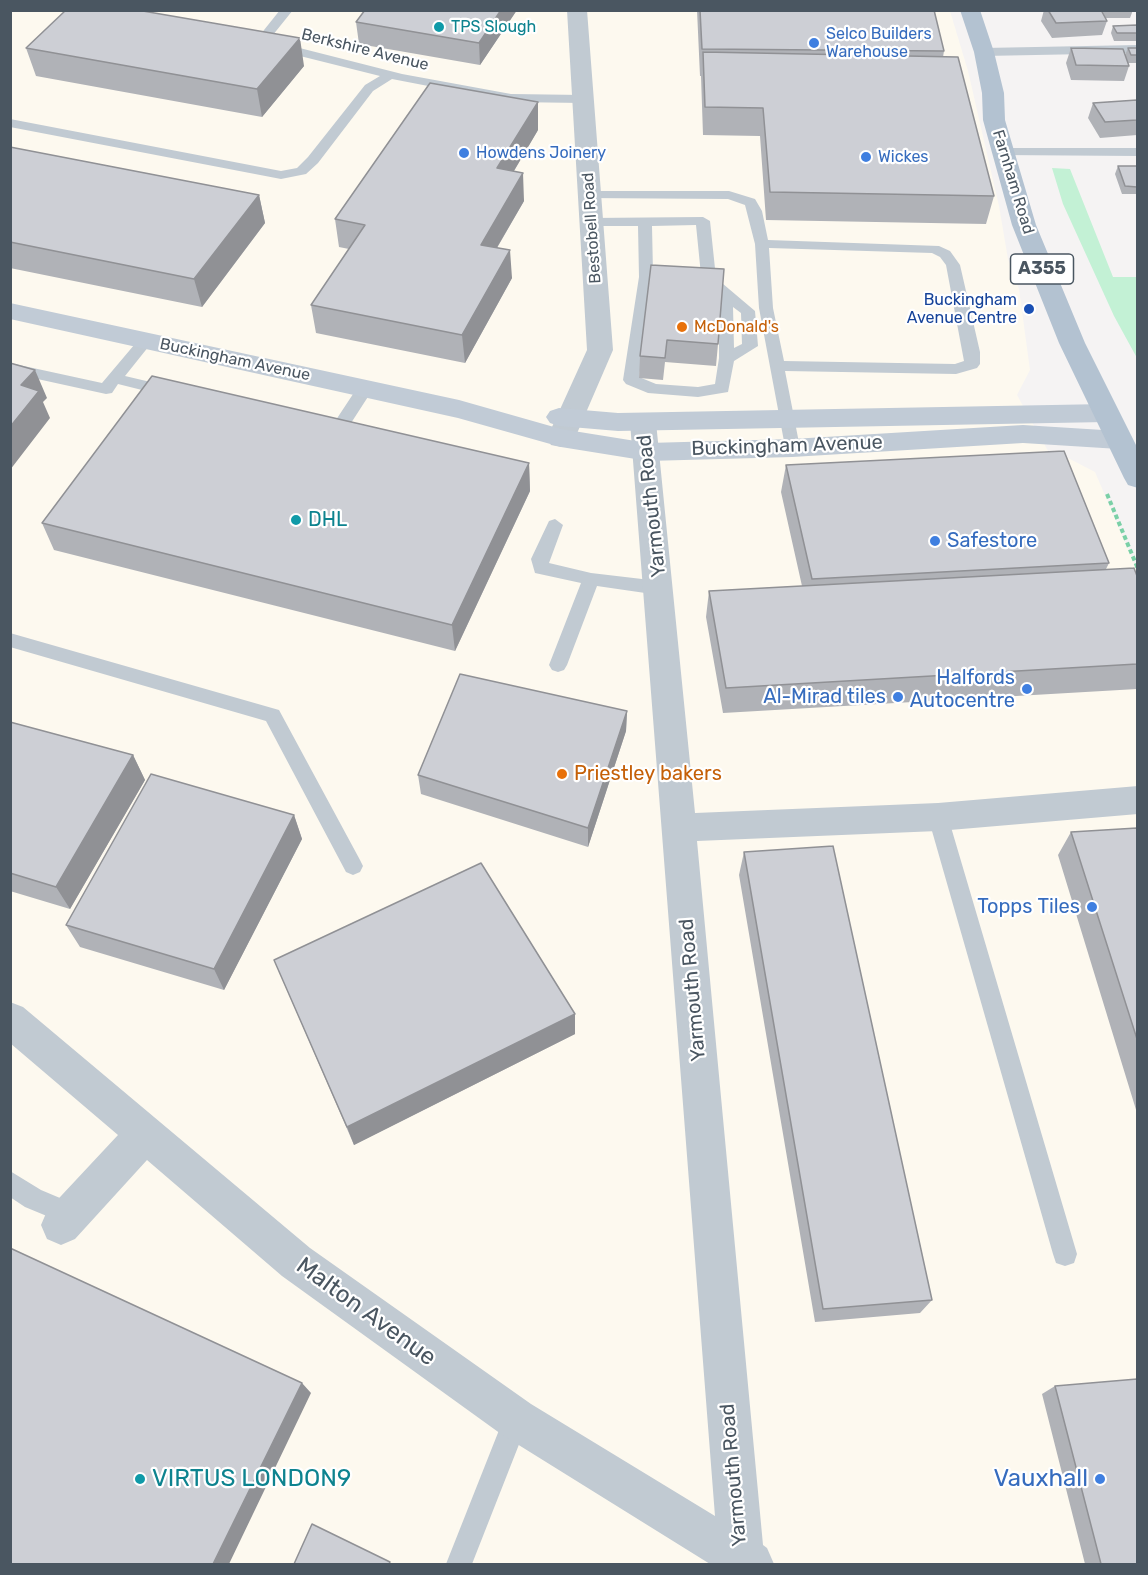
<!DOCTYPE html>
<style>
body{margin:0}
#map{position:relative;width:1148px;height:1575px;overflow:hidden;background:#f5f3f3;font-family:Rubik,sans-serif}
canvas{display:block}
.frame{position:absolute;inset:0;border:12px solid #4a5661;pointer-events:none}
</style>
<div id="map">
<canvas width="1148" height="1575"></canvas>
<div class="frame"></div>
</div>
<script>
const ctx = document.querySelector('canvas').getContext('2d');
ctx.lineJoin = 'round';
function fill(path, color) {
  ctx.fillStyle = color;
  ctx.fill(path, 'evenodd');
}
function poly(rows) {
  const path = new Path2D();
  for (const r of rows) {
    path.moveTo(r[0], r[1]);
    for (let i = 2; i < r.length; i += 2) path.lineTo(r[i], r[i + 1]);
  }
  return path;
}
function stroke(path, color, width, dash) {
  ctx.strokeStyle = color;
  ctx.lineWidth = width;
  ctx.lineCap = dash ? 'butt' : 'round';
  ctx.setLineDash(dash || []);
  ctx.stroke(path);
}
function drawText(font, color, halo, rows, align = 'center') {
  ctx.font = font + ' Rubik,sans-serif';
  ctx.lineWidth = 4.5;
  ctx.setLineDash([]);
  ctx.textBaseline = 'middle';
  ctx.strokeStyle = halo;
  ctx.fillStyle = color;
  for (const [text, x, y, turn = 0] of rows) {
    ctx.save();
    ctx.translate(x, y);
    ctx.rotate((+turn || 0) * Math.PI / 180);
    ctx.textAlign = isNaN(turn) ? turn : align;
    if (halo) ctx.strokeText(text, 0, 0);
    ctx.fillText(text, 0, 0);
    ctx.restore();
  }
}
fill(poly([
 [11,11,950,11,968,71,999,206,1008,259,1019,289,1030,370,1017,395,1052,458,1068,458,1095,472,1137,570,1137,1564,11,1564]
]), '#fdf9ef');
fill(poly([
 [1052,168,1070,169,1113,277,1137,277,1137,358,1114,316,1063,204]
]), '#c3f1d5');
stroke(poly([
 [1107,494,1138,569]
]), '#7ad0a6', 4, [4.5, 3]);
fill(poly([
 [280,10,293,10,264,46,256,46,256,40,280,10],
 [276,42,402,74,511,94,583,95,589,99,583,103,511,102,392,79,373,91,318,163,306,174,281,179,10,127,10,119,281,171,297,168,308,157,365,85,380,76,272,49,272,43,276,42],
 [1138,45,1138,53,984,56,978,52,984,48,1138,45],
 [1005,148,1138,148,1138,156,1000,155,1000,149,1005,148],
 [589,191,729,191,755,199,762,211,768,240,939,246,950,251,960,265,980,352,980,364,977,368,956,374,785,371,800,448,798,452,786,452,759,308,755,244,745,205,728,199,584,198,582,195,589,191],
 [769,248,932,253,940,257,946,265,964,361,955,364,784,361,773,308,769,248],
 [703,217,710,221,716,278,755,311,758,346,734,361,728,392,698,397,648,393,626,384,623,380,639,277,638,226,591,226,584,222,591,218,703,217],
 [696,225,701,275,691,276,689,279,691,282,705,284,714,290,719,303,719,358,715,384,698,387,656,384,639,377,653,281,663,280,665,277,663,274,653,273,652,226,696,225],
 [733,307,741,313,742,344,734,348,733,307],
 [145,336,153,341,125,376,176,388,178,392,176,396,170,397,118,384,112,393,106,394,10,373,10,363,102,383,140,338,145,336],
 [365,384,373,389,342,437,330,437,328,433,330,429,359,385,365,384],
 [555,519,563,525,549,563,591,573,659,581,665,583,668,588,665,593,659,595,597,586,567,665,564,670,558,672,552,670,549,665,581,583,535,573,531,559,549,521,555,519],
 [10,633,279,710,360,860,363,866,360,872,353,875,346,872,266,721,10,647,10,633],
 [938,809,945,811,948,817,1077,1254,1074,1263,1065,1266,1056,1263,1053,1254,928,817,931,811,938,809],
 [10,1171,41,1190,79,1206,83,1214,79,1222,71,1226,25,1207,10,1197,10,1171],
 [516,1406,525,1410,529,1419,472,1564,446,1564,507,1410,516,1406]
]), '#c1cad2');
fill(poly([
 [567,10,587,10,613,350,575,438,571,445,561,447,551,445,547,438,587,350,567,10],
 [643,413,653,416,656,422,695,813,938,803,1138,786,1138,814,938,831,697,841,763,1545,767,1548,774,1564,710,1564,501,1434,282,1276,147,1160,75,1239,61,1245,47,1239,41,1225,47,1211,118,1135,10,1043,10,1002,23,1007,310,1248,531,1404,715,1516,630,422,633,416,643,413]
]), '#c1cad2');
fill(poly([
 [10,303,459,400,561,429,648,443,792,439,1023,425,1119,431,1129,433,1133,440,1129,447,1119,449,1023,443,792,457,648,461,561,447,458,418,10,319,10,303],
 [1106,404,1115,407,1119,413,1115,419,1106,422,618,431,559,426,550,423,546,417,550,411,559,408,618,413,1106,404]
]), '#c1cbd6');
fill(poly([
 [960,10,980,10,994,52,1004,93,1005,120,1036,225,1085,343,1138,449,1138,488,1128,485,1124,478,1059,343,1012,225,983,120,982,93,974,52,960,10]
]), '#b3c2d1');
fill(poly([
 [365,10,517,10,480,65,359,44,356,22],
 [697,10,934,10,944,51,943,57,994,196,986,224,766,220,760,136,703,135,701,76,700,76],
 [1044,10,1133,10,1130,18,1106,18,1107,21,1102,35,1052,38,1041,21],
 [1137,25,1137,41,1114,41,1111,33,1113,26],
 [26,48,304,66,262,117,36,76],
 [1071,48,1125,55,1128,48,1137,48,1137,63,1128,63,1129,66,1124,81,1071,80,1066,63],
 [1137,100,1137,135,1100,138,1088,118,1093,103],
 [538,130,514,171,524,201,497,248,512,278,465,363,316,333,311,305,349,249,339,247,335,219],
 [10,147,259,195,265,223,202,307,10,268],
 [1118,166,1137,166,1137,194,1122,194,1115,174],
 [651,265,718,344,716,366,665,362,663,380,639,378,640,356],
 [529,463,530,491,455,651,54,550,42,523],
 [786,465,1109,563,1106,569,1137,576,1137,689,723,713,706,617,709,591,802,586,781,492],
 [627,711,626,731,588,847,421,794,418,775],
 [10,722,133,755,145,780,70,909,10,891],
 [294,815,302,839,224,990,80,947,66,925],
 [1137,828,1137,1113,1058,855,1071,832],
 [744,852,932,1300,920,1313,815,1322,739,875],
 [274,960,575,1014,575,1034,354,1145],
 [1055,1386,1137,1564,1085,1564,1042,1394]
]), '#b0b2b7');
fill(poly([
 [501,10,517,10,480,65,479,43],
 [300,38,304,66,262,117,257,89],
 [538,102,538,130,499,196,497,168],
 [523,173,524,201,482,273,481,245],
 [259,195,265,223,202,307,194,279],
 [510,250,512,278,465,363,462,335],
 [35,370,47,398,43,402,50,418,10,470,10,427,21,385],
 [529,463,530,491,455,651,452,625],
 [627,711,626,731,588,847,588,828],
 [133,755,145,780,70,909,56,887],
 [294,815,302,839,224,990,214,969],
 [575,1014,575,1034,354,1145,347,1127],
 [302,1383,311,1393,229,1564,213,1564]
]), '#909195');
const building = poly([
 [66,10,137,10,300,38,257,89,26,48,66,10],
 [365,10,501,10,479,43,356,22,365,10],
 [700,10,934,10,944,51,702,49,700,10],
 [1048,10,1101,10,1107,21,1056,23,1048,10],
 [1137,25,1137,33,1117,33,1113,26,1137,25],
 [1071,48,1123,49,1129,66,1076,65,1071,48],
 [1128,48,1137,48,1137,55,1131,55,1128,48],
 [703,52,958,57,994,196,770,192,763,108,705,107,703,52],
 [430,83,538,102,497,168,523,173,481,245,510,250,462,335,311,305,365,225,335,219,430,83],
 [1137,100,1137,120,1105,122,1093,103,1137,100],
 [10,147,259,195,194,279,10,242,10,147],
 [1118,166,1137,166,1137,187,1125,186,1118,166],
 [651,265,724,269,718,344,667,340,665,358,640,356,651,265],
 [10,363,35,370,21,385,39,391,10,427,10,363],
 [152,376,529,463,452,625,42,523,152,376],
 [1064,451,1109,563,812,579,786,465,1064,451],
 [1134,568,1137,576,1137,664,726,688,709,591,1134,568],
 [460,674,627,711,588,828,418,775,460,674],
 [10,722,133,755,56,887,10,873,10,722],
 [151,774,294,815,214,969,66,925,151,774],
 [1137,828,1137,1039,1071,832,1137,828],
 [833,846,932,1300,823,1309,744,852,833,846],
 [481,863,575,1014,347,1127,274,960,481,863],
 [10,1248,302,1383,213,1564,10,1564,10,1248],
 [1137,1379,1137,1564,1101,1564,1055,1386,1137,1379],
 [312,1524,390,1562,389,1564,294,1564,312,1524]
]);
fill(building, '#cdcfd5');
stroke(building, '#909195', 1.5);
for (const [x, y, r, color] of [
 [439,27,6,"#0f9aa8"],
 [814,43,6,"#3f7fe0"],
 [464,153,6,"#3f7fe0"],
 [866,157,6,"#3f7fe0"],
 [1029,309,6,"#1a4fb4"],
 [682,327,6,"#e8710a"],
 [296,520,6,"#0f9aa8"],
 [935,541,6,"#3f7fe0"],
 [1027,689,6,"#3f7fe0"],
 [898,697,6,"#3f7fe0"],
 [562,774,6,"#e8710a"],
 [1092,907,6,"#3f7fe0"],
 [140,1479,6,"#0f9aa8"],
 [1100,1479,6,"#3f7fe0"]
]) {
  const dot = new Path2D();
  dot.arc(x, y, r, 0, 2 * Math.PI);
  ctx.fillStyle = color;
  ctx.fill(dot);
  stroke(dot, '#fff', 2);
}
drawText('16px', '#0d838f', '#fff', [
 ["TPS Slough",451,27]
], 'left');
drawText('16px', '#366cbe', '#fff', [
 ["Selco Builders",826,34],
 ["Warehouse",826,52],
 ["Howdens Joinery",476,153],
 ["Wickes",878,157]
], 'left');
drawText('16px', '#4a5661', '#fff', [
 ["Berkshire Avenue",365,50,14],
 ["Farnham Road",1013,182,73],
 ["Bestobell Road",592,228,-94],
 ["Buckingham Avenue",235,360,12]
]);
drawText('16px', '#164399', '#fff', [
 ["Buckingham",1017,300],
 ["Avenue Centre",1017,318]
], 'right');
drawText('16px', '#c56008', '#fff', [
 ["McDonald's",694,327]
], 'left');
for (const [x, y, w] of [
 [1042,269,63]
]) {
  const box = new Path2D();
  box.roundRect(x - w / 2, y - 15, w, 30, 4.5);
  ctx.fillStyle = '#fff';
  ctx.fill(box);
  stroke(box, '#4a5661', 1.5);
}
drawText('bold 18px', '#4a5661', null, [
 ["A355",1042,269]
]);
drawText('20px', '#4a5661', '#fff', [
 ["Buckingham Avenue",787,446,-2],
 ["Yarmouth Road",652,506,-96],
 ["Yarmouth Road",693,990,-95],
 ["Yarmouth Road",734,1475,-95]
]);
drawText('20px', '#0d838f', '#fff', [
 ["DHL",308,520]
], 'left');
drawText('20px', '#366cbe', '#fff', [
 ["Safestore",947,541,"left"],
 ["Halfords",1015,678],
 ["Autocentre",1015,701],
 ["Al-Mirad tiles",886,697],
 ["Topps Tiles",1080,907]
], 'right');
drawText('20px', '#c56008', '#fff', [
 ["Priestley bakers",574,774]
], 'left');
drawText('24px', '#4a5661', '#fff', [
 ["Malton Avenue",366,1312,36]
]);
drawText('24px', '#0d838f', '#fff', [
 ["VIRTUS LONDON9",152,1479]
], 'left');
drawText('24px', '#366cbe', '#fff', [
 ["Vauxhall",1088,1479]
], 'right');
</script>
